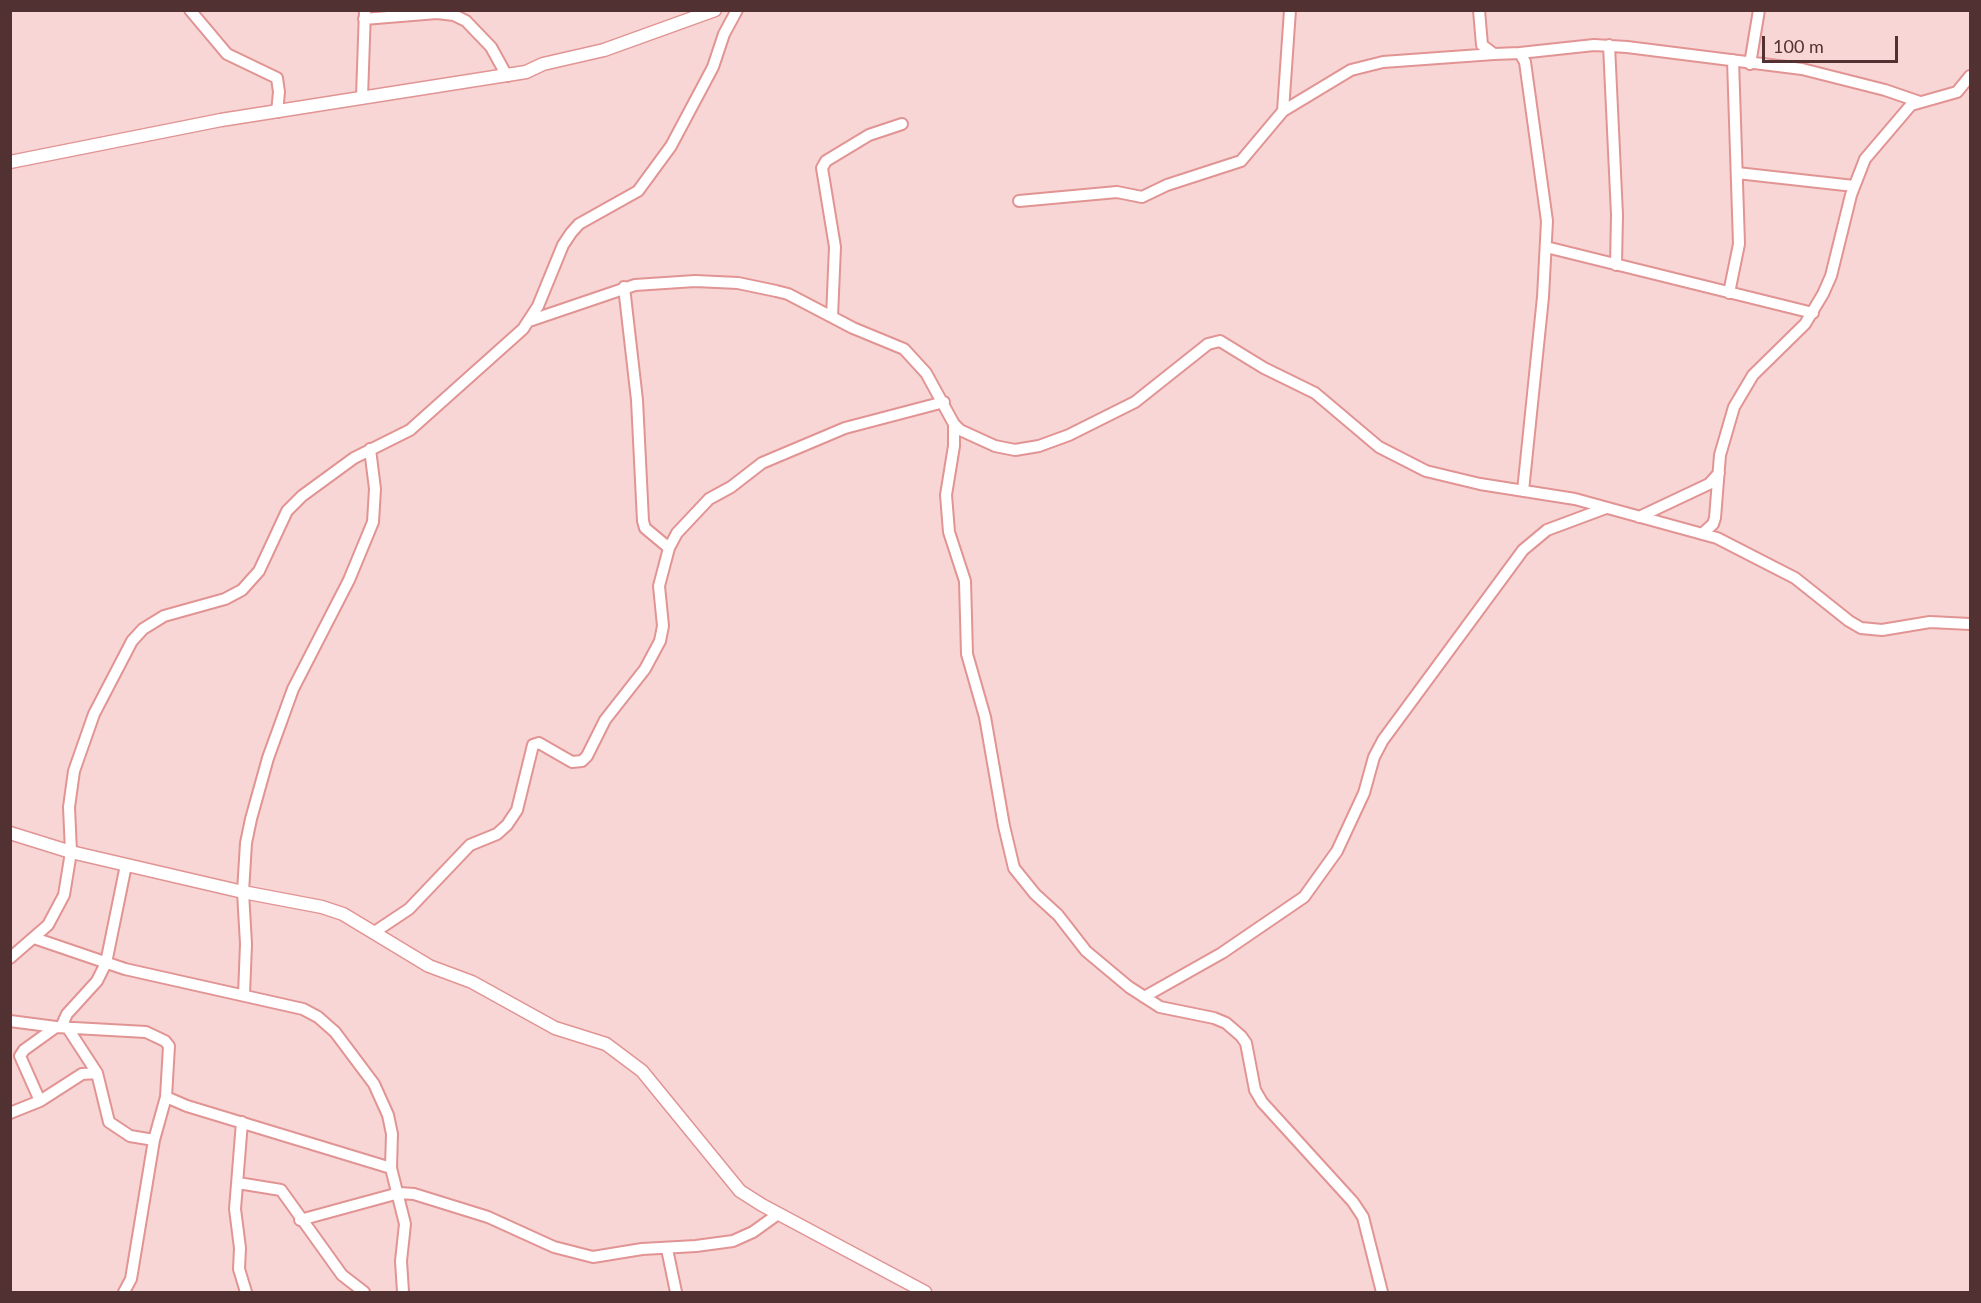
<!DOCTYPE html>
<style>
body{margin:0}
#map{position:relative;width:1981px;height:1303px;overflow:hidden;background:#f7d6d5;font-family:Lato,sans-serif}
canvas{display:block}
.frame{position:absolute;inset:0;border:12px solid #513131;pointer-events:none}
.scale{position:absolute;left:1762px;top:36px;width:136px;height:27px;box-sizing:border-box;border:3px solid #513131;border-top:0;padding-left:8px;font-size:18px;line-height:21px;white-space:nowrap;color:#513131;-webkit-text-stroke:4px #f7d6d5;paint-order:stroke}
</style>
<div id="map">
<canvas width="1981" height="1303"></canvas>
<div class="frame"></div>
<div class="scale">100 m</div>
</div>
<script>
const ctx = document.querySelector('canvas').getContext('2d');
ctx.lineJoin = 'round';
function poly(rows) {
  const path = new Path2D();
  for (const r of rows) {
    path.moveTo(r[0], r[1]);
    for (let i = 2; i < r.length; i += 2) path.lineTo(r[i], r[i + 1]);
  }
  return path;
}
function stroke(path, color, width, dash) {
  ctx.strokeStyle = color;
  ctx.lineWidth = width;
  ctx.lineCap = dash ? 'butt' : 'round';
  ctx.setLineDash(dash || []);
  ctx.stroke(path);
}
const minor = poly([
 [190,10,227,54,277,78,279,92,277,112],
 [1479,10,1482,45,1494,54,1520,53,1525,62,1547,221,1543,297,1523,491],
 [364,19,437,13,454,15,466,21,491,47,507,76],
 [1609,45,1617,215,1616,265],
 [1520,53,1594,45,1627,47,1802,69,1885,90,1920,102],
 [1750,64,1759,10],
 [362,97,365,10],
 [1283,111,1290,10],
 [1737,173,1854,186],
 [1019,201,1117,192,1142,197,1167,185,1241,161,1283,111,1351,70,1383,62,1494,54],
 [1546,247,1813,313],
 [624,287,637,400,643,521,645,528,669,548],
 [1729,293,1739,244,1733,60],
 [832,317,835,247,822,168,826,161,869,135,902,124],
 [529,321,635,285,695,281,738,283,776,291,788,294,853,328,904,349,926,373,954,424,960,430,995,446,1015,450,1039,446,1069,435,1135,402,1208,344,1220,341,1264,368,1315,393,1379,447,1426,471,1480,484,1575,499,1717,538,1795,578,1849,621,1861,628,1882,630,1930,622,1970,624],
 [954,424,954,446,946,495,949,532,965,581,967,654,985,717,1004,826,1014,868,1035,894,1058,915,1086,951,1129,987,1160,1007,1214,1018,1226,1023,1241,1036,1246,1043,1255,1090,1262,1102,1353,1202,1363,1217,1382,1292],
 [1639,517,1709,484,1719,473],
 [1702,534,1713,524,1715,518,1720,455,1734,407,1753,375,1805,324,1823,294,1831,276,1851,195,1865,159,1911,105,1957,92,1970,76],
 [376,931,409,909,470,845,497,834,507,825,517,810,533,745,539,743,572,762,582,761,587,756,605,720,645,669,660,641,663,626,659,586,669,548,677,533,709,499,731,487,762,463,845,428,944,402],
 [34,938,125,969,303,1009,318,1017,335,1032,374,1084,388,1115,392,1134,391,1168,405,1224,401,1261,403,1292],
 [10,958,48,925,64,895,71,852,69,807,74,771,94,714,132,641,143,629,164,616,225,599,242,590,259,571,287,511,302,496,354,458,410,430,523,329,538,306,563,245,571,233,579,224,638,191,671,146,713,67,724,34,737,10],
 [244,995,246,944,243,892,246,843,251,819,268,758,293,689,349,580,373,522,375,489,370,449],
 [1144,997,1222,953,1304,897,1337,851,1364,793,1374,757,1383,740,1523,550,1547,530,1606,508],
 [10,1021,56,1027,146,1032,165,1041,169,1046,166,1097,154,1140,131,1279,124,1292],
 [61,1027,67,1014,97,981,106,963,126,865],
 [67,1027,97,1073,109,1122,130,1136,154,1140],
 [166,1097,187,1106,391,1168],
 [40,1101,20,1056,24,1050,56,1027],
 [10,1113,40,1101,82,1074,97,1073],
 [242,1122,235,1209,240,1248,239,1269,246,1292],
 [238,1183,281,1190,342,1275,364,1292],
 [300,1220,399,1193,414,1194,488,1217,554,1247,593,1257,642,1249,696,1246,733,1241,753,1232,778,1214],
 [667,1249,676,1292]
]);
const tertiary = poly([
 [10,162,221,120,526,72,543,64,604,50,715,10],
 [10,833,71,852,243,892,322,907,343,914,429,966,472,982,555,1028,606,1044,642,1071,740,1191,762,1205,925,1292]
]);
stroke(minor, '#e19493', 14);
stroke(tertiary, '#e19493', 15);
stroke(minor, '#fff', 10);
stroke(tertiary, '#fff', 12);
</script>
